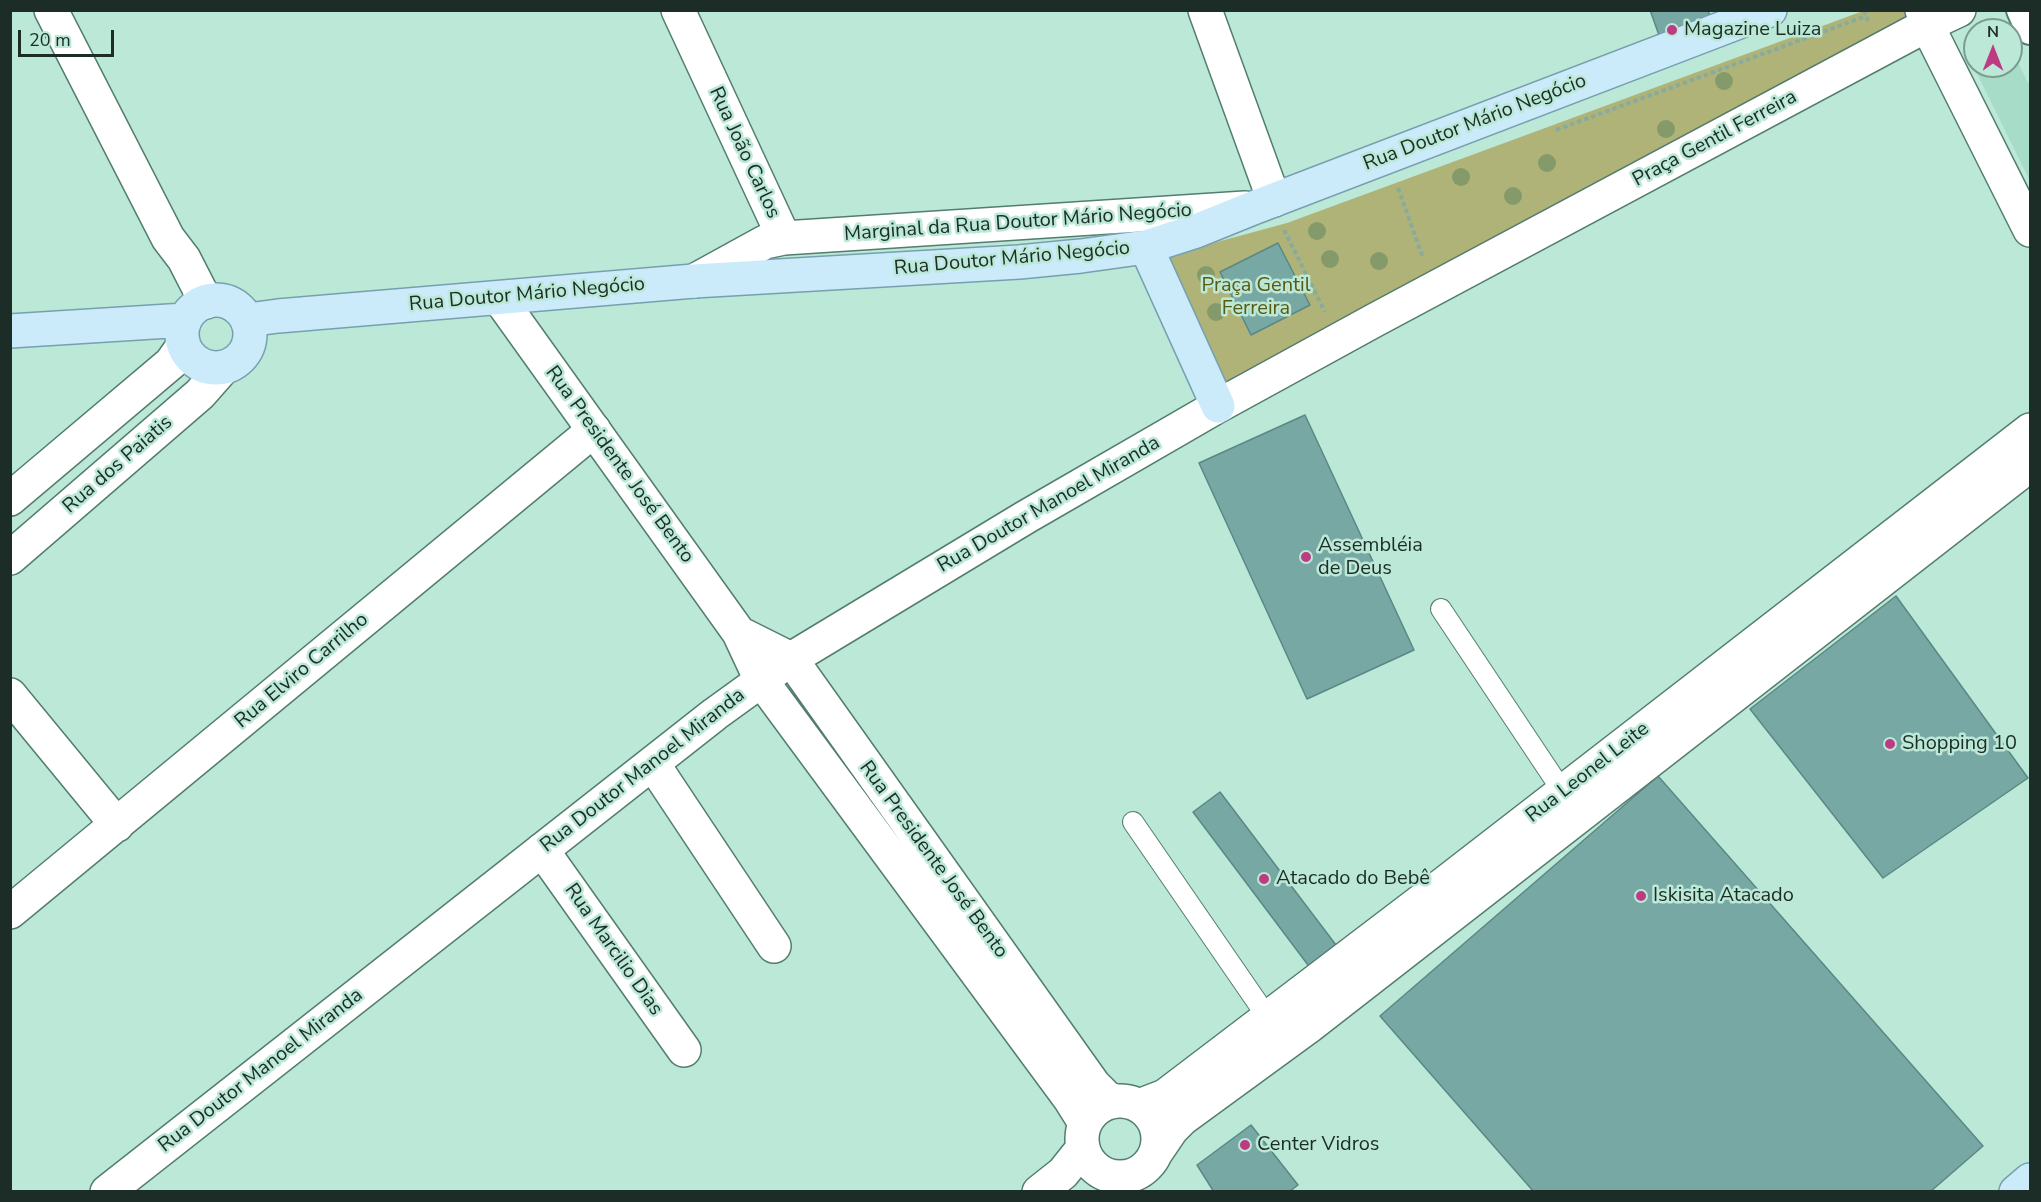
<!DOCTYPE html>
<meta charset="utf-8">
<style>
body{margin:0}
#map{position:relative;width:2041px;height:1202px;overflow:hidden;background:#bbe8d7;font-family:"Nunito Sans",sans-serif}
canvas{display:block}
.frame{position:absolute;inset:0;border:12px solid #1b2d26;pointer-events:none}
.north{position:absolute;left:1963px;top:18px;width:60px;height:60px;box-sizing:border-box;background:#bbe8d7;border:2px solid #7b9d90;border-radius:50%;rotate:0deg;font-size:16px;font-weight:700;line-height:24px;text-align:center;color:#1b2d26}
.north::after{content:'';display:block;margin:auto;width:21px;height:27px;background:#bd3b83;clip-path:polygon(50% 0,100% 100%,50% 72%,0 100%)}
.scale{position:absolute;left:18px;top:30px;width:96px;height:27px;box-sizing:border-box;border:3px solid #1b2d26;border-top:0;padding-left:8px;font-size:18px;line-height:21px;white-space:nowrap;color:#1b2d26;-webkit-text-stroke:4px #bbe8d7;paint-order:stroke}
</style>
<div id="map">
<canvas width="2041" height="1202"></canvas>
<div class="frame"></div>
<div class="north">N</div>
<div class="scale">20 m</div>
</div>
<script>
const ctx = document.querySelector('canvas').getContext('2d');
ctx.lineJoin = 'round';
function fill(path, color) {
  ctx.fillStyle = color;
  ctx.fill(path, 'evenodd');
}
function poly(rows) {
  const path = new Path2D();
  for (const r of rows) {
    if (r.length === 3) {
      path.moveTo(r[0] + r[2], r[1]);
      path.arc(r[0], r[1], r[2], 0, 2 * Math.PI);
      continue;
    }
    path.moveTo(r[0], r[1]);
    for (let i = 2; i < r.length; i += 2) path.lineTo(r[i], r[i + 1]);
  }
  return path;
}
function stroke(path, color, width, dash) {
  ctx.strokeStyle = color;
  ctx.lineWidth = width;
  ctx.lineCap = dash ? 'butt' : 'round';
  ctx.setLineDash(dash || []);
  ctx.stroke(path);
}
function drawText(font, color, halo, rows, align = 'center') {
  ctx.font = font + ' "Nunito Sans",sans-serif';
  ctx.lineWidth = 5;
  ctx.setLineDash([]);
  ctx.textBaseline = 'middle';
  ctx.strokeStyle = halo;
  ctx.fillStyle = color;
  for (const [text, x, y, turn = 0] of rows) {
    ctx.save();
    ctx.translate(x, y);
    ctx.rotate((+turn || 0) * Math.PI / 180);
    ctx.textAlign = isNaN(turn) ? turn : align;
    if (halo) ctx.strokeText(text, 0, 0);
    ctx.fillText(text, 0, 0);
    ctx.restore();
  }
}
fill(poly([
 [1975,45,1975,66,2011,66,2011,48,2030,87,2030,181,1965,49]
]), '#a7dcc9');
fill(poly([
 [1863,11,1905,11,1910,25,1223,388,1169,255,1287,223]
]), '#b0b377');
const building = poly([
 [1650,10,1708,10,1712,22,1660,38,1650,10],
 [1278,243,1310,305,1251,335,1220,272,1278,243],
 [1305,415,1414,650,1307,699,1199,463,1305,415],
 [1896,596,2028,778,1883,878,1750,709,1896,596],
 [1658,776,1983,1146,1930,1192,1534,1192,1380,1016,1658,776],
 [1220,792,1336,945,1311,969,1193,812,1220,792],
 [1251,1125,1298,1185,1289,1192,1214,1192,1197,1165,1251,1125]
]);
fill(building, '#78a8a4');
stroke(building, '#598885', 1.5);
const service = poly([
 [1441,609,1563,792],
 [1133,822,1268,1018]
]);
const pedestrian = poly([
 [2021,10,2030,30]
]);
const minor = poly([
 [678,10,784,238],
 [1205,10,1274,200],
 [694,281,765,242,784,238,1245,208],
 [10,499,171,363,183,346],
 [10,558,200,394,222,369],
 [10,695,117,825],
 [653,764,774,946],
 [542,850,684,1050],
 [10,912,594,430]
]);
const tertiary = poly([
 [1922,10,1927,25,2030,230],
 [499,298,739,633,761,680,1070,1099,1085,1123],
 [739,633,791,659,1094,1085,1107,1098,1115,1101],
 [1120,1139,38],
 [1139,1106,1165,1096,1445,883,2030,430],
 [1155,1154,1172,1129,1182,1119,1308,1027,2030,465],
 [1039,1192,1063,1173,1083,1148]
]);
const secondary = poly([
 [51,10,168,238,184,259,206,302],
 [107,1192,715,714,791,659,1026,517,1218,406,1375,320,1927,25,1959,10]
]);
const primary = poly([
 [1146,247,1218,406],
 [216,334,34],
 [248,320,278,316,694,281,1019,262,1081,256,1146,247,1196,231,1253,208,1770,10],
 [10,331,185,320],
 [2016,1192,2030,1180]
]);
stroke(service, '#537d6e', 22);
stroke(pedestrian, '#537d6e', 32);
stroke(minor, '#537d6e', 36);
stroke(tertiary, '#537d6e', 36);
stroke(secondary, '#537d6e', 36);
stroke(primary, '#77a0af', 36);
stroke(poly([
 [1864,10,1868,21],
 [1556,130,1866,16],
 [1398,188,1423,258],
 [1284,230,1325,312]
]), '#87ab9d', 4, [4.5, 3]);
stroke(service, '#fff', 20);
stroke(pedestrian, '#fff', 28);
stroke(minor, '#fff', 33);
stroke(tertiary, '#fff', 33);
stroke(secondary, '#fff', 33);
stroke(primary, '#cbebfb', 33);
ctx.fillStyle = '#859a6a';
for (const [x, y] of [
 [1724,81],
 [1666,129],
 [1547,163],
 [1461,177],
 [1513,196],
 [1317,231],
 [1330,259],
 [1379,261],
 [1206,275],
 [1216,312]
]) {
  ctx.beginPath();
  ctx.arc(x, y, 9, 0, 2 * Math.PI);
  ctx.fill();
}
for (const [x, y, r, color] of [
 [1672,30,6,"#bd3b83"],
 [1306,557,6,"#bd3b83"],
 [1890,744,6,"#bd3b83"],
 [1264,879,6,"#bd3b83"],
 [1641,896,6,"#bd3b83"],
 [1245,1145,6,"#bd3b83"]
]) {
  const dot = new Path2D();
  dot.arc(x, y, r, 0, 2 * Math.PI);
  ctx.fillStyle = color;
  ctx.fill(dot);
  stroke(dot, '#bbe8d7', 2);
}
drawText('20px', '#1b2d26', '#bbe8d7', [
 ["Magazine Luiza",1684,30],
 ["Assembléia",1318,546],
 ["de Deus",1318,569],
 ["Shopping 10",1902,744],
 ["Atacado do Bebê",1276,879],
 ["Iskisita Atacado",1653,896],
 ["Center Vidros",1257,1145]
], 'left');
drawText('20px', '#1b2d26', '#bbe8d7', [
 ["Rua Doutor Mário Negócio",1475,123,-21],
 ["Praça Gentil Ferreira",1715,139,-28],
 ["Rua João Carlos",744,153,65],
 ["Marginal da Rua Doutor Mário Negócio",1018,223,-4],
 ["Rua Doutor Mário Negócio",1012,259,-5],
 ["Rua Doutor Mário Negócio",527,295,-5],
 ["Rua dos Paiatis",118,465,-41],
 ["Rua Presidente José Bento",619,465,54],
 ["Rua Doutor Manoel Miranda",1049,505,-30],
 ["Rua Elviro Carrilho",302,671,-40],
 ["Rua Doutor Manoel Miranda",643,771,-38],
 ["Rua Leonel Leite",1588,773,-38],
 ["Rua Presidente José Bento",933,860,54],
 ["Rua Marcilio Dias",613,950,55],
 ["Rua Doutor Manoel Miranda",261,1071,-38]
]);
drawText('20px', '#595a11', '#bbe8d7', [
 ["Praça Gentil",1256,286],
 ["Ferreira",1256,309]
]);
</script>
